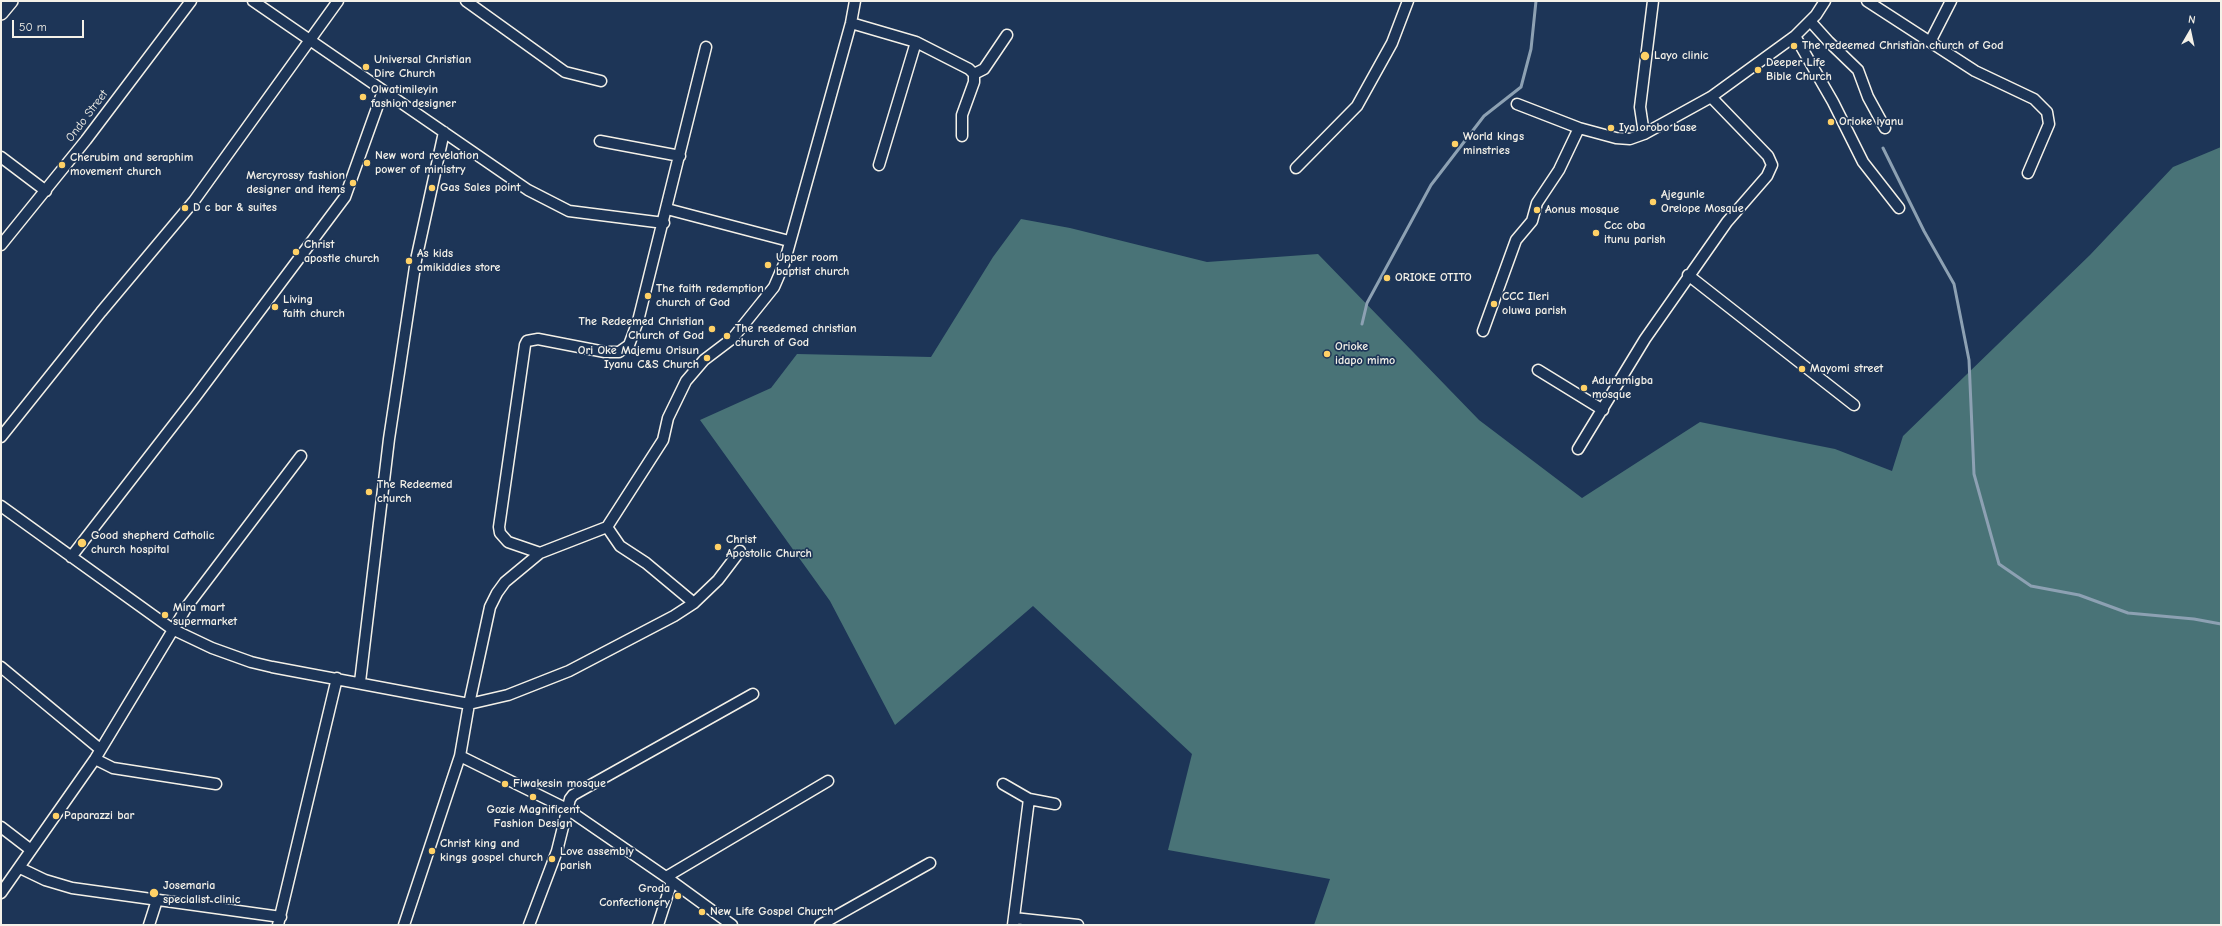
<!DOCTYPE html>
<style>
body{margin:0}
#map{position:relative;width:2222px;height:926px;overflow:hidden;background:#1d3557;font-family:"Comic Neue",sans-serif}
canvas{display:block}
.frame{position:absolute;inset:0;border:2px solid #f4f1e8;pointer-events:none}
.north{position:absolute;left:2170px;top:12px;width:40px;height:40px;-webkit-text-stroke:3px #1d3557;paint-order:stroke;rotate:9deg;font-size:11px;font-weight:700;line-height:16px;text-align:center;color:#f4f1e8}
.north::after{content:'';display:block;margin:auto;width:14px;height:18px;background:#f4f1e8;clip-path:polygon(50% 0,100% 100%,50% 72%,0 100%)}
.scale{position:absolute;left:12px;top:20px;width:72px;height:18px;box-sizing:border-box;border:2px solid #f4f1e8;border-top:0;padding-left:5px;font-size:12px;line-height:14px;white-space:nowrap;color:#f4f1e8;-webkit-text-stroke:3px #1d3557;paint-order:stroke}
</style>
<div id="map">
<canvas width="2222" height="926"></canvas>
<div class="frame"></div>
<div class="north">N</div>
<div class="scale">50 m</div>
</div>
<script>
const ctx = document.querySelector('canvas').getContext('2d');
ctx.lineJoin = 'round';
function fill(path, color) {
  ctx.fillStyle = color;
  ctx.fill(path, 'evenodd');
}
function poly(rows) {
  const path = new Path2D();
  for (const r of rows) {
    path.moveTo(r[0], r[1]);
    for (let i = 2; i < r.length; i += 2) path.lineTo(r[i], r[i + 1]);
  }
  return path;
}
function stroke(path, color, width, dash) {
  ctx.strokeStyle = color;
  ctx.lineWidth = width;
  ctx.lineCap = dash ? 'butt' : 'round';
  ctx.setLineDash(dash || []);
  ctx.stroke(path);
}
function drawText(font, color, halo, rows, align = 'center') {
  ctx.font = font + ' "Comic Neue",sans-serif';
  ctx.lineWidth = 3.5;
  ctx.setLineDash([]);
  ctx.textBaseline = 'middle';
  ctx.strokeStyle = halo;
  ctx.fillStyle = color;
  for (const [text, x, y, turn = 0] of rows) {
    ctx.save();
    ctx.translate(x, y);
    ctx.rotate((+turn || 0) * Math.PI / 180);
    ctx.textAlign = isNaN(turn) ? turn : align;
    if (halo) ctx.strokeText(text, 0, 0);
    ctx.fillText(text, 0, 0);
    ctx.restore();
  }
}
fill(poly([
 [2221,147,2221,925,1314,925,1330,879,1168,850,1192,754,1033,606,895,725,830,601,700,420,771,388,797,354,931,357,993,257,1021,219,1070,228,1207,262,1318,254,1479,420,1582,498,1700,422,1835,449,1892,471,1903,436,2090,255,2173,167]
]), '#497377');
stroke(poly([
 [1883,148,1924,231,1954,284,1969,360,1974,474,1999,564,2031,586,2079,595,2128,613,2194,619,2221,624],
 [1362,324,1367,303,1431,185,1484,116,1521,87,1531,49,1536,1]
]), '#8da1b3', 3);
const minor = poly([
 [253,1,528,190,569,211,664,223],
 [466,1,565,72,601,81],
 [1867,1,1975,71,2034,99,2047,112,2049,124,2028,173],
 [1810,21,1829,42,1858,70,1868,97,1885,128],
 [851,23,916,42,969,69,974,74,974,82,962,115,962,136],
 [1795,36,1833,102,1863,162,1899,208],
 [1930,42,1951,1],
 [974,74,984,69,1007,35],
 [1517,104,1579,128,1616,138,1630,139,1644,134,1711,97,1795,36,1816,15,1825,1],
 [1644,134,1640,107,1653,1],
 [600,141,680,156],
 [1,157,46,191],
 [879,165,916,42],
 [1296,168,1357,106,1392,43,1408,1],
 [667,209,789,241],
 [1,245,86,140,191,1],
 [1688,275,1854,405],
 [1483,331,1516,240,1532,221,1537,203,1559,170,1579,128],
 [1538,370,1603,410],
 [1,437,101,312,194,201,338,1],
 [1578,449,1645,339,1727,222,1767,176,1772,165,1768,156,1711,97],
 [1,506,172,629,212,648,251,662,272,667,469,704,508,695,569,671,674,616,694,603,718,580,740,551],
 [607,527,620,546,646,563,694,603],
 [540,553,508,542,500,533,499,527,525,345,527,341,538,339,605,352,619,352,629,345,638,321,706,47],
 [71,557,196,396,345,197,383,91],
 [1,667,100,749],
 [360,682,389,439,416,260,444,132],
 [460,756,567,809,666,877,732,925],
 [95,759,113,768,216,784],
 [1003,784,1029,799,1055,804],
 [1,827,31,850],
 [20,868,45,880,72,888,281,917],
 [666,877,828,781],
 [1,893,95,759,188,605,301,456],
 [1014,918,1078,925],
 [149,925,157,900],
 [278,925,337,678],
 [404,925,460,756,469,704,490,607,497,593,505,582,540,553,607,527,663,440,668,418,686,381,704,360,733,338,774,287,784,264,851,23,855,1],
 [529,925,557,851,570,799,573,795,753,694],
 [658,925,672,881],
 [820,925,930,863],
 [1013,925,1029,799]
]);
const tertiary = poly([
 [1,13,11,1]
]);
stroke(minor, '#f4f1e8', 13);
stroke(tertiary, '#f4f1e8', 16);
stroke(minor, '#1d3557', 10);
stroke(tertiary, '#1d3557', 13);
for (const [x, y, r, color] of [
 [1794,46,4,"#ffd166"],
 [1645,56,5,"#ffd166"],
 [366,67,4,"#ffd166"],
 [1758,70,4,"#ffd166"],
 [363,97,4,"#ffd166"],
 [1831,122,4,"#ffd166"],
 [1611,128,4,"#ffd166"],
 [1455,144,4,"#ffd166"],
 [367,163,4,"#ffd166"],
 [62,165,4,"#ffd166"],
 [353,183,4,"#ffd166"],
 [432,188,4,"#ffd166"],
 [1653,202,4,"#ffd166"],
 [185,208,4,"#ffd166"],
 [1537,210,4,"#ffd166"],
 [1596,233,4,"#ffd166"],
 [296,252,4,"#ffd166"],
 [409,261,4,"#ffd166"],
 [768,265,4,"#ffd166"],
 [1387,278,4,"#ffd166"],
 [648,296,4,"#ffd166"],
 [1494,304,4,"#ffd166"],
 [275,307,4,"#ffd166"],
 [712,329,4,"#ffd166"],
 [727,336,4,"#ffd166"],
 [1327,354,4,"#ffd166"],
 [707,358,4,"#ffd166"],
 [1802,369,4,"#ffd166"],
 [1584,388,4,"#ffd166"],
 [369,492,4,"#ffd166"],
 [82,543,5,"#ffd166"],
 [718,547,4,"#ffd166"],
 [165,615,4,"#ffd166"],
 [505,784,4,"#ffd166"],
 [533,797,4,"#ffd166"],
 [56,816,4,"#ffd166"],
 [432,851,4,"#ffd166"],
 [552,859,4,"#ffd166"],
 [154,893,5,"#ffd166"],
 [678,896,4,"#ffd166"],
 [702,912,4,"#ffd166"]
]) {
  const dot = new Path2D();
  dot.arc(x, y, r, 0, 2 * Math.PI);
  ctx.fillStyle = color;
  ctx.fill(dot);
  stroke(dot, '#1d3557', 1.5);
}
drawText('bold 12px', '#f4f1e8', '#1d3557', [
 ["The redeemed Christian church of God",1802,46],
 ["Layo clinic",1654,56],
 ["Universal Christian",374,60],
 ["Dire Church",374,74],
 ["Deeper Life",1766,63],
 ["Bible Church",1766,77],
 ["Olwatimileyin",371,90],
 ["fashion designer",371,104],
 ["Orioke iyanu",1839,122],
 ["Iya orobo base",1619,128],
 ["World kings",1463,137],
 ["minstries",1463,151],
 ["New word revelation",375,156],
 ["power of ministry",375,170],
 ["Cherubim and seraphim",70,158],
 ["movement church",70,172],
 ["Mercyrossy fashion",345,176,"right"],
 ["designer and items",345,190,"right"],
 ["Gas Sales point",440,188],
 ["Ajegunle",1661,195],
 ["Orelope Mosque",1661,209],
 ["D c bar & suites",193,208],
 ["Aonus mosque",1545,210],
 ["Ccc oba",1604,226],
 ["itunu parish",1604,240],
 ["Christ",304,245],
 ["apostle church",304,259],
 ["As kids",417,254],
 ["amikiddies store",417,268],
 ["Upper room",776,258],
 ["baptist church",776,272],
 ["ORIOKE OTITO",1395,278],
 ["The faith redemption",656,289],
 ["church of God",656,303],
 ["CCC Ileri",1502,297],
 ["oluwa parish",1502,311],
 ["Living",283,300],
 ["faith church",283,314],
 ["The Redeemed Christian",704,322,"right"],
 ["Church of God",704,336,"right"],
 ["The reedemed christian",735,329],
 ["church of God",735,343],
 ["Orioke",1335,347],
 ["idapo mimo",1335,361],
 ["Ori Oke Majemu Orisun",699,351,"right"],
 ["Iyanu C&S Church",699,365,"right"],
 ["Mayomi street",1810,369],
 ["Aduramigba",1592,381],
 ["mosque",1592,395],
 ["The Redeemed",377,485],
 ["church",377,499],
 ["Good shepherd Catholic",91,536],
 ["church hospital",91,550],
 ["Christ",726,540],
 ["Apostolic Church",726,554],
 ["Mira mart",173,608],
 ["supermarket",173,622],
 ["Fiwakesin mosque",513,784],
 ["Gozie Magnificent",533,810,"center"],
 ["Fashion Design",533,824,"center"],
 ["Paparazzi bar",64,816],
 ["Christ king and",440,844],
 ["kings gospel church",440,858],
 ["Love assembly",560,852],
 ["parish",560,866],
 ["Josemaria",163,886],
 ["specialist clinic",163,900],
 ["Groda",670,889,"right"],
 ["Confectionery",670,903,"right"],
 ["New Life Gospel Church",710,912]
], 'left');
drawText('12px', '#f4f1e8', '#1d3557', [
 ["Ondo Street",87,116,-53]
]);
</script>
